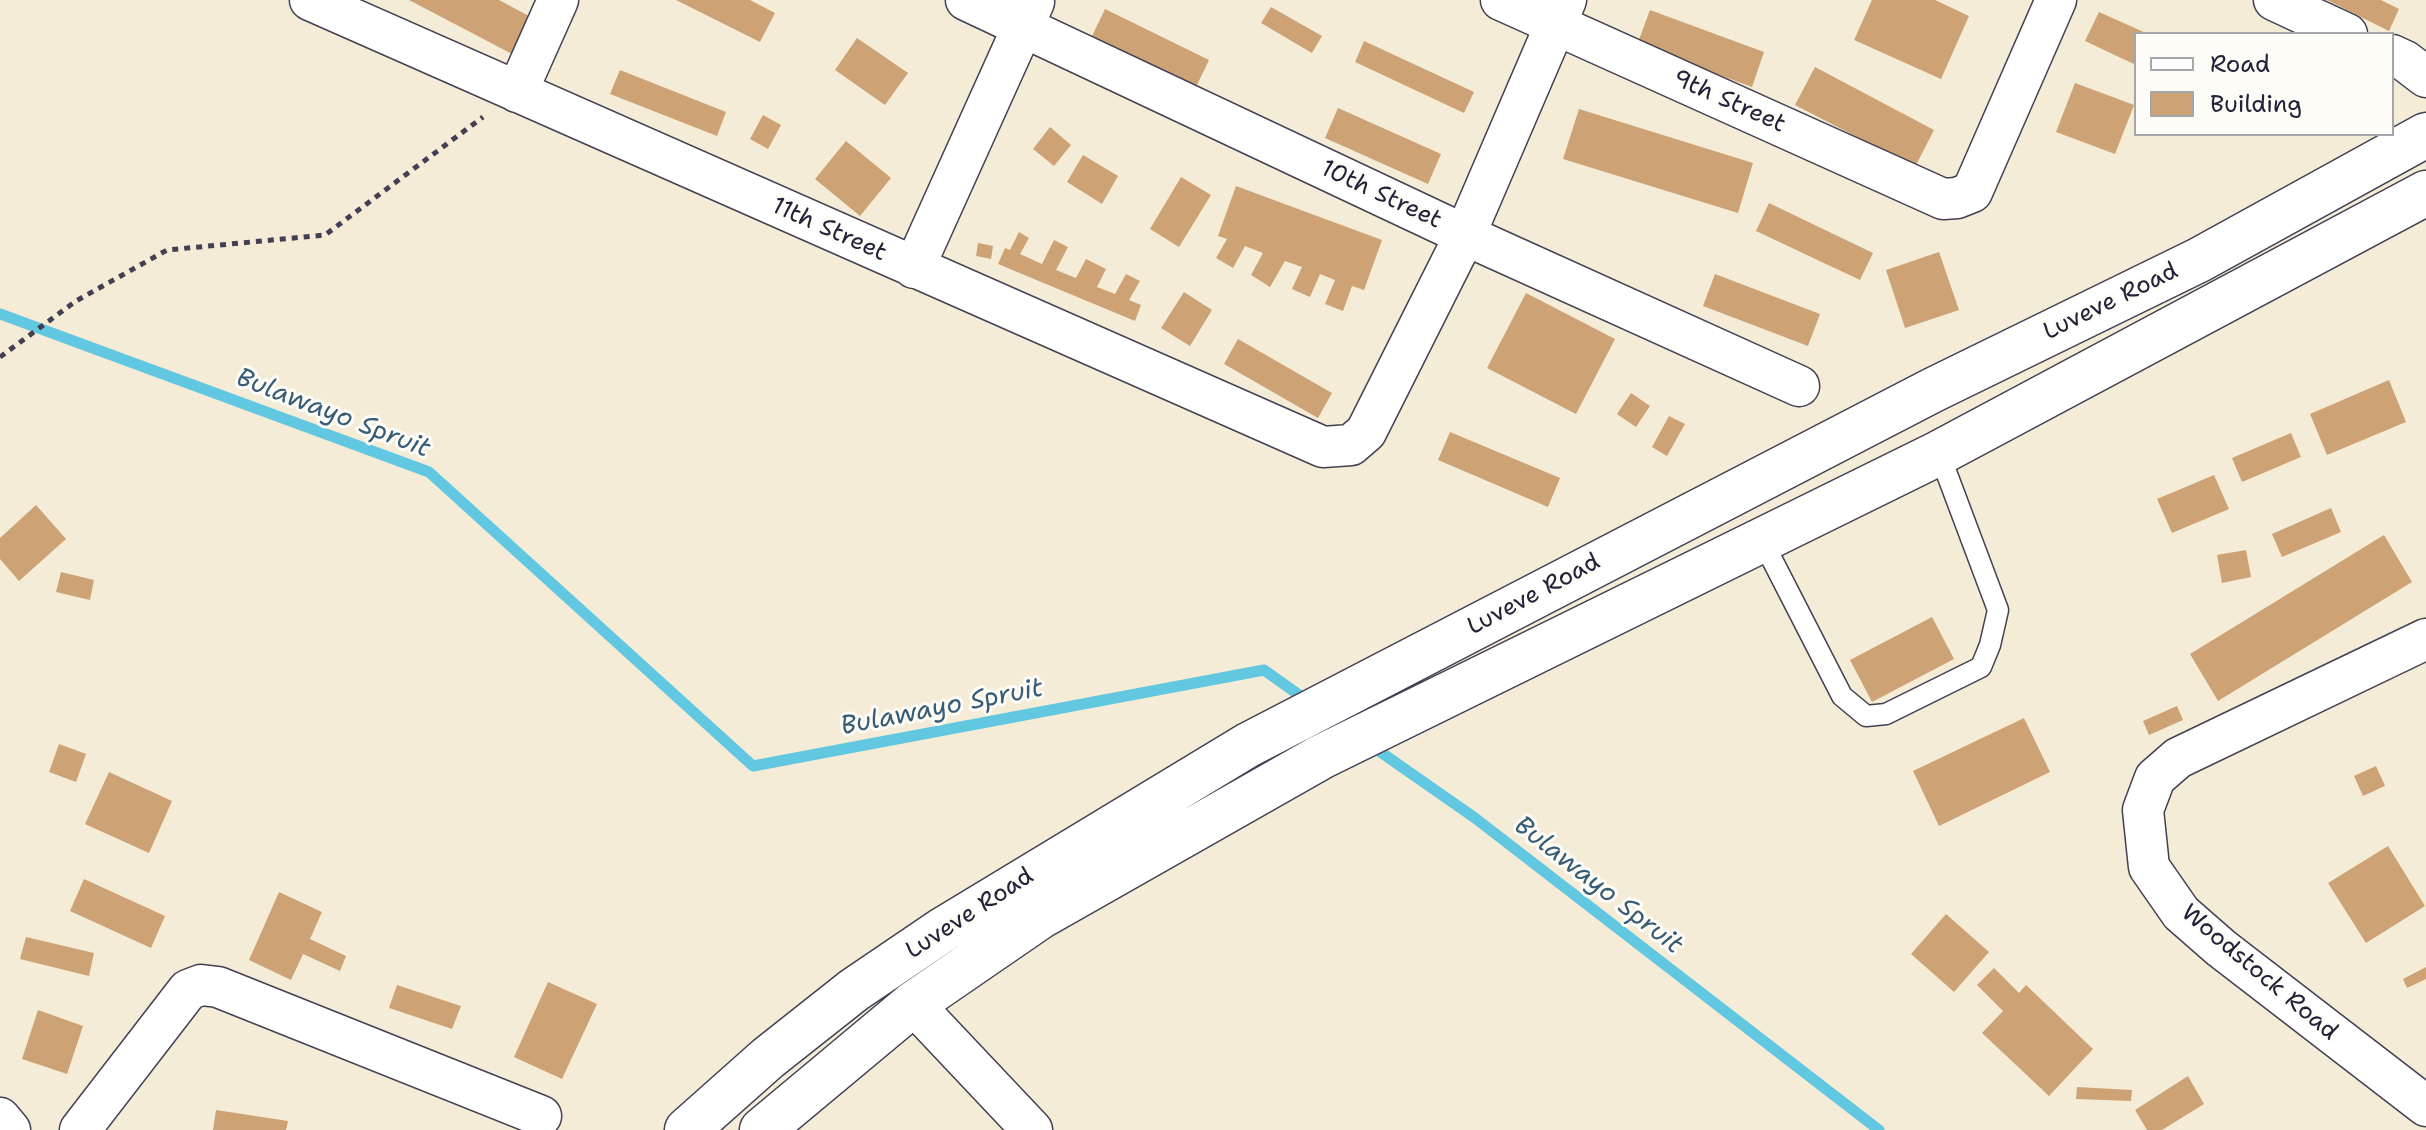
<!DOCTYPE html>
<style>
body{margin:0}
#map{position:relative;width:2426px;height:1130px;overflow:hidden;background:#f4ecd7;font-family:"Shantell Sans",sans-serif}
canvas{display:block}
.legend{position:absolute;left:2134px;top:32px;width:260px;height:104px;box-sizing:border-box;background:#fdfcf7;border:2px solid #a5a5ac;margin:0;padding:10px 14px;list-style:none;font-size:24px;color:#22223b}
.legend li{display:flex;align-items:center;gap:16px;height:40px}
.legend b{width:40px;border:2px solid #a5a5ac}
</style>
<div id="map">
<canvas width="2426" height="1130"></canvas>
<ul class="legend">
<li><b style="height:10px;background:#fff"></b>Road</li>
<li><b style="height:22px;background:#cda375"></b>Building</li>
</ul>
</div>
<script>
const ctx = document.querySelector('canvas').getContext('2d');
ctx.lineJoin = 'round';
function poly(rows) {
  const path = new Path2D();
  for (const r of rows) {
    path.moveTo(r[0], r[1]);
    for (let i = 2; i < r.length; i += 2) path.lineTo(r[i], r[i + 1]);
  }
  return path;
}
function stroke(path, color, width, dash) {
  ctx.strokeStyle = color;
  ctx.lineWidth = width;
  ctx.lineCap = dash ? 'butt' : 'round';
  ctx.setLineDash(dash || []);
  ctx.stroke(path);
}
function fill(path, color) {
  ctx.fillStyle = color;
  ctx.fill(path, 'evenodd');
}
function drawText(font, color, halo, rows, align = 'center') {
  ctx.font = font + ' "Shantell Sans",sans-serif';
  ctx.lineWidth = 6;
  ctx.setLineDash([]);
  ctx.textBaseline = 'middle';
  ctx.strokeStyle = halo;
  ctx.fillStyle = color;
  for (const [text, x, y, turn = 0] of rows) {
    ctx.save();
    ctx.translate(x, y);
    ctx.rotate((+turn || 0) * Math.PI / 180);
    ctx.textAlign = isNaN(turn) ? turn : align;
    if (halo) ctx.strokeText(text, 0, 0);
    ctx.fillText(text, 0, 0);
    ctx.restore();
  }
}
stroke(poly([
 [0,314,429,472,753,766,1264,670,1309,702],
 [1369,744,1475,818,1879,1130]
]), '#62c7e0', 11);
fill(poly([
 [409,0,499,0,531,17,512,54],
 [676,0,750,0,775,13,760,42],
 [1872,0,1935,0,1969,16,1941,79,1854,40],
 [2327,0,2381,0,2399,9,2389,31],
 [1271,7,1322,36,1312,53,1261,23],
 [1105,9,1209,60,1196,87,1092,36],
 [1650,10,1764,52,1752,87,1637,45],
 [2099,12,2148,34,2136,34,2136,65,2085,41],
 [857,38,908,73,885,105,835,70],
 [1364,41,1474,92,1464,113,1355,62],
 [1815,67,1934,130,1915,167,1795,105],
 [620,70,726,112,717,136,610,94],
 [2075,83,2134,105,2115,154,2056,132],
 [1338,108,1441,154,1428,184,1325,138],
 [1579,109,1753,163,1738,213,1563,159],
 [763,115,781,125,768,149,750,139],
 [1050,127,1071,145,1054,166,1033,149],
 [846,141,891,178,860,216,815,179],
 [1083,155,1118,176,1102,204,1067,182],
 [1181,177,1211,195,1179,247,1150,229],
 [1236,186,1382,240,1364,290,1352,286,1343,311,1325,304,1335,280,1320,274,1310,297,1292,289,1302,267,1285,261,1270,287,1251,275,1263,253,1245,246,1233,268,1216,258,1227,239,1218,236],
 [1769,203,1873,253,1860,280,1756,231],
 [1019,232,1029,238,1020,254,1042,264,1054,240,1068,247,1056,270,1076,278,1086,259,1106,269,1097,287,1115,294,1126,274,1140,281,1129,300,1141,305,1135,321,998,264,1005,248,1010,250],
 [978,243,993,246,991,259,976,256],
 [1939,252,1959,310,1905,328,1886,270],
 [1715,274,1820,314,1808,346,1703,306],
 [1184,292,1212,310,1190,346,1161,328],
 [1526,293,1615,339,1576,414,1487,368],
 [1238,339,1332,393,1318,418,1224,364],
 [2389,380,2406,422,2327,455,2310,414],
 [1631,393,1650,406,1636,427,1617,414],
 [1669,416,1685,424,1667,456,1652,447],
 [1450,432,1560,478,1548,507,1438,460],
 [2291,433,2301,457,2242,482,2232,458],
 [2214,475,2229,509,2172,533,2157,499],
 [36,505,66,539,19,581,0,559,0,538],
 [2331,508,2341,532,2282,557,2272,534],
 [2384,535,2412,582,2218,701,2190,654],
 [2246,550,2251,577,2222,583,2217,555],
 [61,572,94,580,90,600,56,592],
 [1932,617,1954,659,1872,702,1850,660],
 [2177,706,2183,720,2149,735,2143,721],
 [2024,718,2050,772,1939,826,1913,771],
 [59,744,86,754,76,782,49,772],
 [2376,766,2385,786,2363,796,2354,776],
 [109,772,172,801,149,853,85,824],
 [2388,846,2425,906,2366,943,2328,883],
 [84,879,165,916,151,948,70,911],
 [279,892,322,912,310,939,346,956,340,971,303,954,291,980,249,960],
 [1946,914,1989,952,1954,992,1911,954],
 [26,937,94,953,89,976,20,959],
 [2426,967,2426,979,2407,988,2403,979],
 [1994,968,2019,993,2026,985,2093,1049,2049,1096,1982,1033,2003,1011,1977,985],
 [548,982,597,1004,562,1079,514,1057],
 [397,985,461,1006,452,1029,389,1008],
 [38,1010,83,1026,67,1074,22,1059],
 [2188,1076,2204,1104,2162,1130,2147,1130,2135,1110],
 [2077,1087,2132,1090,2131,1101,2076,1099],
 [216,1110,288,1121,286,1130,213,1130]
]), '#cda375');
const lane = poly([
 [1762,540,1842,696,1866,716,1886,714,1981,667,1990,645,1998,610,1939,453]
]);
const street = poly([
 [310,0,1323,447,1351,445,1366,432,1465,235,1566,0],
 [966,0,1465,235,1799,386],
 [1501,0,1943,199,1957,198,1972,192,2056,0],
 [2274,0,2347,34],
 [2392,55,2405,61,2426,77],
 [517,92,558,0],
 [914,268,1034,2],
 [2426,639,2178,758,2155,778,2143,810,2149,867,2181,913,2221,948,2426,1106],
 [913,1004,1032,1130],
 [0,1118,10,1130],
 [80,1130,188,990,201,985,218,987,541,1116]
]);
const secondary = poly([
 [687,1130,768,1058,854,990,944,929,1248,745,1933,390,2199,260,2426,135],
 [762,1130,913,1004,1041,916,1321,757,1939,453,2426,193]
]);
stroke(lane, '#424052', 23);
stroke(street, '#424052', 43);
stroke(secondary, '#424052', 47);
stroke(poly([
 [0,357,76,301,167,250,325,235,483,117]
]), '#424052', 5, [6, 6]);
stroke(lane, '#fff', 20);
stroke(street, '#fff', 40);
stroke(secondary, '#fff', 44);
drawText('24px', '#22223b', '#fdfcf7', [
 ["9th Street",1729,102,24],
 ["10th Street",1381,195,25],
 ["11th Street",829,230,24],
 ["Luveve Road",2111,302,-26],
 ["Luveve Road",1534,595,-28],
 ["Luveve Road",970,914,-33],
 ["Woodstock Road",2259,973,40]
]);
drawText('italic 26px', '#385c75', '#fdfcf7', [
 ["Bulawayo Spruit",333,414,21],
 ["Bulawayo Spruit",942,708,-11],
 ["Bulawayo Spruit",1598,886,38]
]);
</script>
